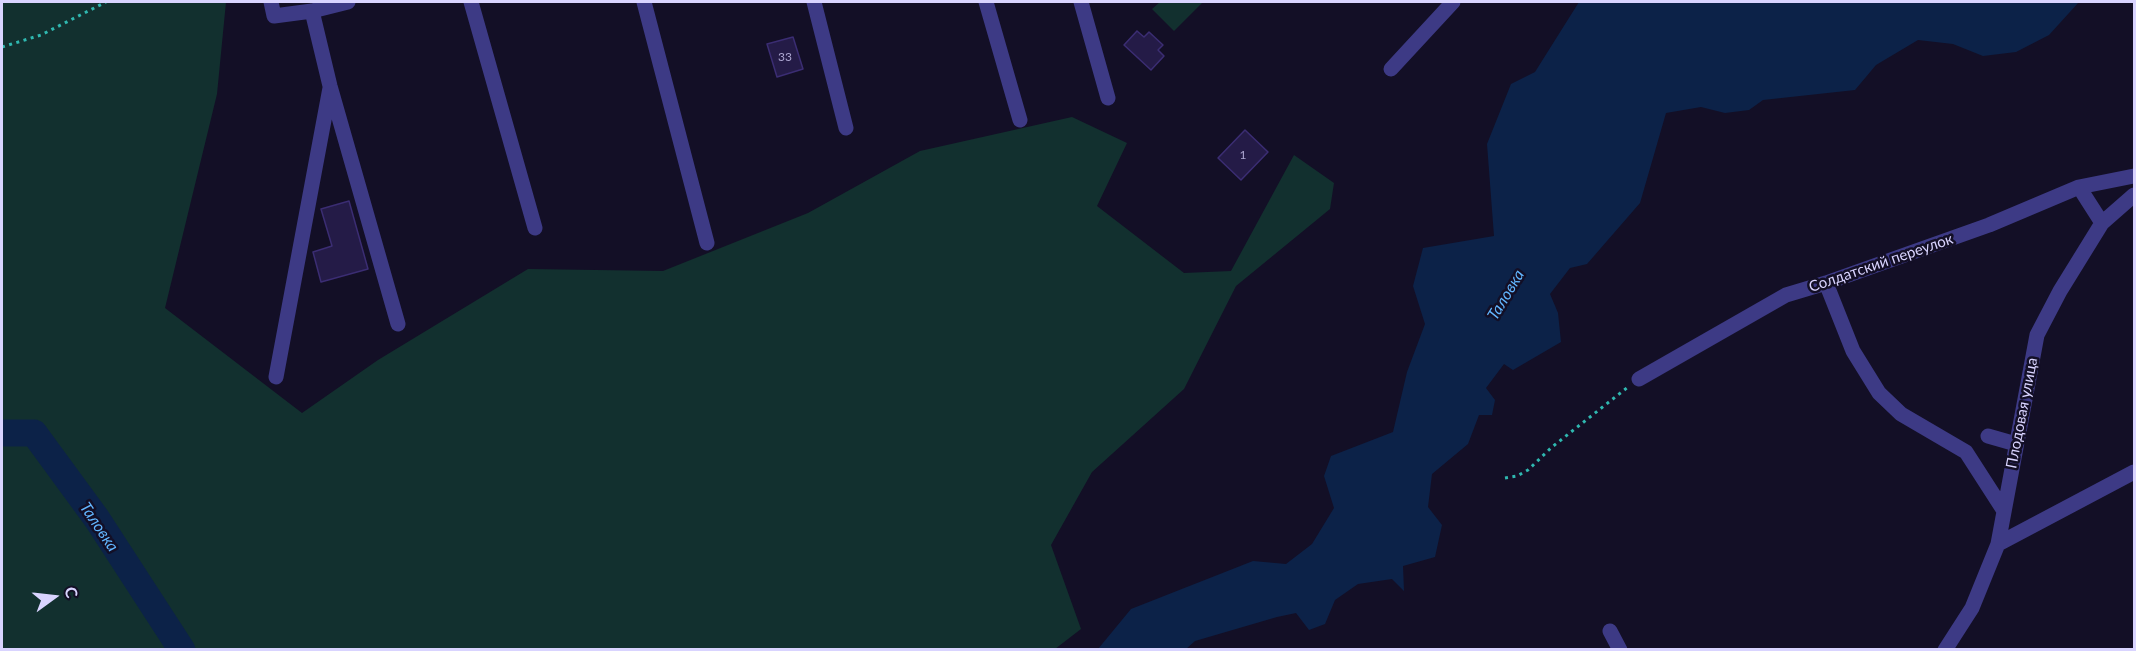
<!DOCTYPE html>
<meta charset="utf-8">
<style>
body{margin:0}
#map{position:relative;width:2136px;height:651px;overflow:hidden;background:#130f26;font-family:Lato,sans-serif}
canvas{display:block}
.frame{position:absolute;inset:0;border:3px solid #d9d4ff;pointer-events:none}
.north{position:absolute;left:24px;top:567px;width:60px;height:60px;-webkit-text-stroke:4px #130f26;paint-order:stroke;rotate:75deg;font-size:16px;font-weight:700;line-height:24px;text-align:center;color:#d9d4ff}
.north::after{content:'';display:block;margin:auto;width:21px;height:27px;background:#d9d4ff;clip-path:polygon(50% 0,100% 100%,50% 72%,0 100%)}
</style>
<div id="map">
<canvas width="2136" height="651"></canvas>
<div class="frame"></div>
<div class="north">С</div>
</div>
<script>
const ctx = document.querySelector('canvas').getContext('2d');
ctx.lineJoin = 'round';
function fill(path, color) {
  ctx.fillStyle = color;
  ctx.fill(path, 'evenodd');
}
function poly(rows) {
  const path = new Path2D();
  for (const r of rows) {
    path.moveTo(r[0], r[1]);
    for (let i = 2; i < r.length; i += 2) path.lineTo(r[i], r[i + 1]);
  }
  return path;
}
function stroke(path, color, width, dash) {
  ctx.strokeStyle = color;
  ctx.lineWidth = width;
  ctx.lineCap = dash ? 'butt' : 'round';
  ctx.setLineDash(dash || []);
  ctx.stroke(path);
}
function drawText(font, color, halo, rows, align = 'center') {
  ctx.font = font + ' Lato,sans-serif';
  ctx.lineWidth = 5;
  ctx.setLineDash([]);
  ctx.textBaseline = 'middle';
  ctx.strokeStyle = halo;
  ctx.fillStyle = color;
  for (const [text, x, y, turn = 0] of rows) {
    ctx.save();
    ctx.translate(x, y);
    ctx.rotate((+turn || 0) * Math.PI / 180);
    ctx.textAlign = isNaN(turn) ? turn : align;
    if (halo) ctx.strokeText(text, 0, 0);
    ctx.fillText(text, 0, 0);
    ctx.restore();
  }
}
fill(poly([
 [2,2,226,2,217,94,165,308,302,413,378,360,528,269,663,271,808,213,920,151,1072,117,1127,143,1097,206,1184,273,1231,271,1294,155,1334,183,1330,209,1236,286,1184,389,1092,472,1051,545,1081,629,1055,649,2,649],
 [1160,2,1203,2,1174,31,1152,9]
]), '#12302f');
fill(poly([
 [1579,2,2079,2,2049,35,2016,52,1983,56,1953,44,1918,40,1876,65,1855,90,1763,100,1749,110,1725,113,1701,107,1666,113,1640,203,1587,264,1570,268,1550,294,1558,313,1561,342,1513,370,1504,364,1486,388,1495,400,1492,415,1479,415,1468,444,1432,474,1428,507,1442,525,1435,557,1403,566,1404,591,1392,579,1358,584,1335,600,1325,624,1309,630,1296,613,1277,617,1195,641,1186,649,1098,649,1131,609,1253,561,1286,564,1312,544,1334,508,1324,476,1331,456,1393,432,1407,372,1425,324,1413,286,1423,248,1494,236,1487,144,1511,84,1535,72]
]), '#0c2248');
stroke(poly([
 [2,433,34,433,97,519,182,650]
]), '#0c2248', 27);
const building = poly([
 [1137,31,1144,37,1149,32,1163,45,1158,50,1164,56,1151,70,1124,45,1137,31],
 [793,37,803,69,777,77,767,44,793,37],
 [1245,130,1268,152,1241,180,1218,158,1245,130],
 [349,201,368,269,321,282,313,252,332,246,321,209,349,201]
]);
fill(building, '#241b47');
stroke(building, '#3b2d73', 1.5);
stroke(poly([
 [2,47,41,35,106,2],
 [1505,478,1517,476,1528,470,1552,447,1628,387]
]), '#2fb8b0', 3, [3, 4.5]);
stroke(poly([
 [271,2,274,16,312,11,348,2],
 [471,2,535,228],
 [644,2,707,243],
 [814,2,846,128],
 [986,2,1020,120],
 [1081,2,1108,98],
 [312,11,330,86,398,324],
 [1391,69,1453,2],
 [2079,187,2102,223],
 [1826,283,1853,351,1879,393,1901,414,1966,452,2004,511],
 [276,377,330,88],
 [1639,379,1786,295,1826,283,1989,225,2079,187,2134,176],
 [1988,436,2016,444],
 [1998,544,2134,472],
 [1610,631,1620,650],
 [1945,650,1972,608,1998,544,2037,335,2060,291,2102,223,2134,195]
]), '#3d3a85', 15);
drawText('12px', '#aca6d1', null, [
 ["33",785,57],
 ["1",1243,155]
]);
drawText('15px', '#d9d4ff', '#130f26', [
 ["Солдатский переулок",1881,263,-19],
 ["Плодовая улица",2022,413,-79]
]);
drawText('italic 16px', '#62b6ff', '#130f26', [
 ["Таловка",1506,295,-59],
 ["Таловка",99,527,56]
]);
</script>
